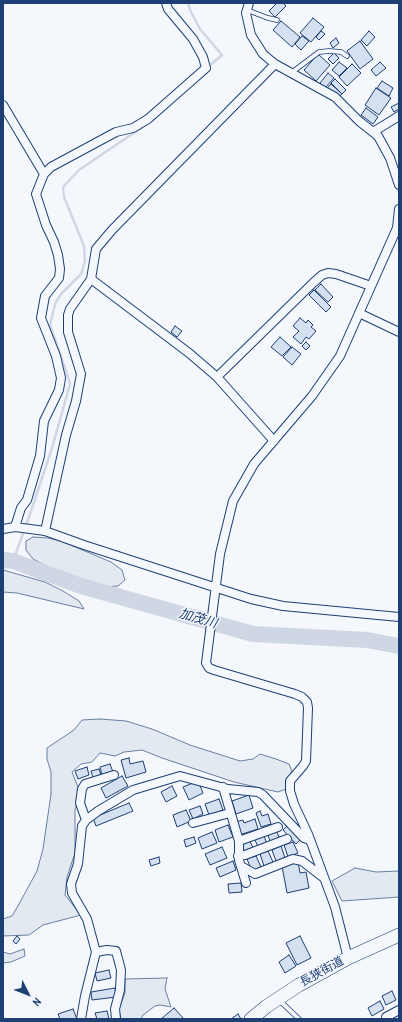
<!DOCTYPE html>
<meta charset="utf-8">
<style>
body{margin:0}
#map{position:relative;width:402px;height:1022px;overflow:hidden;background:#f4f7fb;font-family:"Archivo Narrow",sans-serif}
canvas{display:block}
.frame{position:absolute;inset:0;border:4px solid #1d3f73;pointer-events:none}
.north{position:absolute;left:8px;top:974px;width:40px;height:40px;-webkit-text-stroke:3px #f4f7fb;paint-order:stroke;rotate:132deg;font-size:11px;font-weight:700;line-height:16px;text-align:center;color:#1d3f73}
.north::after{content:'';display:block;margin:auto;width:14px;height:18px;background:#1d3f73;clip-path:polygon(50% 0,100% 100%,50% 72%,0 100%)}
</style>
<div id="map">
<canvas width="402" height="1022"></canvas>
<div class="frame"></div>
<div class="north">N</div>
</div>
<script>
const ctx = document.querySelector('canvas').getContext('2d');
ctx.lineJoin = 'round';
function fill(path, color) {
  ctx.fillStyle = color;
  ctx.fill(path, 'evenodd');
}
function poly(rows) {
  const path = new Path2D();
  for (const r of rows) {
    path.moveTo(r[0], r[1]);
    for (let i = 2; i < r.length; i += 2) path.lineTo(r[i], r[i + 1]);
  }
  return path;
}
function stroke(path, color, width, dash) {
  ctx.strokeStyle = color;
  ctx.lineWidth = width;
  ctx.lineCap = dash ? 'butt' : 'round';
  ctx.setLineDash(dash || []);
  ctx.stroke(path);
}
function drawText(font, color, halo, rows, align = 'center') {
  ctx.font = font + ' "Archivo Narrow","Noto Sans JP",sans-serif';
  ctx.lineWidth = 3;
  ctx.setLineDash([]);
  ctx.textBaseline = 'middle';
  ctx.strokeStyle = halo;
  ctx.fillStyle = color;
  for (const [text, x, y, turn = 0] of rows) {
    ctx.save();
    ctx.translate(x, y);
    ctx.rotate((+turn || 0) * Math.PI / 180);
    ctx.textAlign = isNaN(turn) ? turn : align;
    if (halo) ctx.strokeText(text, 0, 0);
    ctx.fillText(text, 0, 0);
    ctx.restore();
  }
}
const green = poly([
 [33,537,48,538,61,541,111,562,122,570,125,580,118,586,104,587,86,582,48,567,33,559,26,550,26,541,33,537],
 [3,570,45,582,63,591,79,601,84,609,17,593,3,592,3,570],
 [100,719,126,721,152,729,190,745,240,761,253,759,260,754,276,759,289,764,292,771,287,780,286,789,278,792,234,782,162,758,142,750,124,752,115,756,100,753,92,762,81,764,72,772,80,792,75,810,75,853,67,877,65,895,81,915,43,925,29,935,3,936,3,919,12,916,19,904,37,871,43,849,51,794,51,772,47,759,47,748,74,730,82,720,100,719],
 [355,868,376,872,399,871,399,897,342,901,332,881,355,868],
 [24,949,25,956,11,962,3,963,3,952,10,954,24,949],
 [167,978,165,989,171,1007,160,1005,155,1006,143,1015,141,1019,121,1019,119,1009,125,993,125,979,167,978]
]);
fill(green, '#e3e9f0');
stroke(green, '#687fa3', 1);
stroke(poly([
 [188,3,190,10,200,29,222,55,208,67],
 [13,561,29,517,52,448,70,384,66,371,50,325,55,304,61,294,81,274,85,261,84,246,64,197,63,187,79,170,144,126]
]), '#cfd7e4', 2.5);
stroke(poly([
 [3,560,13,561,81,586,253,634,367,640,399,646]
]), '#cfd7e4', 16);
const building = poly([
 [277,3,283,3,286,6,275,17,269,11,277,3],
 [313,18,324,27,311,42,300,33,313,18],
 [281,21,300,37,292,47,273,30,281,21],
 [321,31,325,34,319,40,316,37,321,31],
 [369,31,375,37,367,46,361,40,369,31],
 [302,36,309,41,301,50,295,44,302,36],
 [336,38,339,43,333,48,330,43,336,38],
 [360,41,373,59,360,69,347,51,360,41],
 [334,53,339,58,333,64,328,59,334,53],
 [318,54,330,65,316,81,304,70,318,54],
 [339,62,347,68,339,76,332,70,339,62],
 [380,62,386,68,376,76,371,70,380,62],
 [352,64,361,73,347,86,339,77,352,64],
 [328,73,334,78,325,88,320,83,328,73],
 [335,79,346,90,342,94,331,83,335,79],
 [382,81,393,88,389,96,377,88,382,81],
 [331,84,342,94,338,98,327,88,331,84],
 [376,88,391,98,379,115,365,105,376,88],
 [399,103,399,109,394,112,391,107,399,103],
 [366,108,378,117,373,124,361,115,366,108],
 [321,284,333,297,328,302,315,290,321,284],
 [314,290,331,307,326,312,309,295,314,290],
 [300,318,306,323,308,320,313,325,311,327,316,331,309,339,306,337,301,344,293,337,299,331,293,326,300,318],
 [175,326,182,331,177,337,171,332,175,326],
 [280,337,291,347,282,356,271,347,280,337],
 [306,342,310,346,306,350,302,346,306,342],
 [292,347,301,354,292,365,283,357,292,347],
 [129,758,130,764,143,761,146,772,126,778,121,760,129,758],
 [110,764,113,772,102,775,100,767,110,764],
 [87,767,89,775,78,779,75,771,87,767],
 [99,769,101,775,93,778,91,771,99,769],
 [122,776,128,786,106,798,101,788,122,776],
 [198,781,203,793,189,800,183,787,198,781],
 [172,786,177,796,166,802,161,792,172,786],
 [249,795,253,808,236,814,232,801,249,795],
 [219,799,223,810,209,815,205,804,219,799],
 [129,803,133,811,96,826,93,818,129,803],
 [200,806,203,814,193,819,189,810,200,806],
 [186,810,191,821,177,827,173,815,186,810],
 [260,811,262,816,268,814,271,824,261,827,256,813,260,811],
 [255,819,258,829,239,835,235,822,243,820,244,823,255,819],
 [228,825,233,837,219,842,215,830,228,825],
 [288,825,301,839,296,844,283,830,288,825],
 [276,830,280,839,271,843,267,833,276,830],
 [212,832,217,843,202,849,198,838,212,832],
 [263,834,268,846,259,849,254,838,263,834],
 [194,837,196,843,186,847,184,840,194,837],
 [249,839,254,850,245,854,240,842,249,839],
 [293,842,298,853,288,857,284,845,293,842],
 [281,846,285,858,276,861,272,850,281,846],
 [222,847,227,858,210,865,205,854,222,847],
 [268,851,273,862,264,866,260,854,268,851],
 [256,856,261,867,252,871,247,859,256,856],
 [159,857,160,863,151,866,149,860,159,857],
 [233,861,236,870,220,877,216,868,233,861],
 [298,862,300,873,306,872,309,888,287,893,282,866,298,862],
 [241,883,242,892,229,893,228,884,241,883],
 [17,936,20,939,16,944,13,941,17,936],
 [300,936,311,958,297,965,286,943,300,936],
 [289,955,296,966,285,973,279,962,289,955],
 [109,970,111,978,97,981,95,973,109,970],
 [115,988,116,997,92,1000,91,992,115,988],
 [392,991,396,1000,386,1005,382,996,392,991],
 [380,1001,384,1009,372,1016,368,1008,380,1001],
 [174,1008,184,1019,161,1019,174,1008],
 [73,1009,77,1019,60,1019,58,1014,73,1009],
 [107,1011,109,1019,97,1019,95,1013,107,1011],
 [238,1014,241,1019,231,1019,238,1014]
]);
fill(building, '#d5e0f0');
stroke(building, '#1d3f73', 1);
const lane = poly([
 [247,10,268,18,277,20],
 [291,73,319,52,329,51,341,52,347,56],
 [279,1000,299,1019]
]);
const street = poly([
 [249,3,246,13,251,35,263,54,275,64,335,97,359,121,378,136,390,158,399,185],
 [3,105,44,174],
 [373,132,399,116],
 [91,279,189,353,217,377,274,441],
 [359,313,399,332],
 [217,377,313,283,322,275,328,273,336,274,371,286],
 [15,527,21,508,27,500,40,456,44,421,59,390,61,378,56,356,41,318,45,296,59,278,60,269,58,255,54,242,46,225,36,194,44,174,51,167,116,132,133,128,148,119,206,68,203,57,193,39,168,9,166,3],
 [3,529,15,527,45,531,84,545,251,599,283,606,399,617],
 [45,531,66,435,76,401,81,374,68,332,68,315,70,309,91,279,96,249,112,230,275,64],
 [223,787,239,841,239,860,246,883],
 [86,820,80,803,82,789,85,784,114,775],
 [193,823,230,813],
 [239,841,278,827],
 [238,856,245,855,287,839],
 [241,866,255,874,293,859,302,861,324,878],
 [348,958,335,907,308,834,294,804,290,791,290,781,303,766,306,761,308,708,307,702,302,697,295,694,214,670,209,668,206,663,220,554,233,501,254,464,312,396,340,356,397,228,399,209],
 [386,1017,399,1010],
 [81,1019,85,996,96,952],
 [116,1019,115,1009,120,990,121,970,116,951,107,950,96,952,87,919,72,893,71,884,78,864,82,826,86,820,98,811,133,790,180,776,228,789,258,792,263,795,304,838,310,840]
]);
const primary = poly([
 [251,1019,267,1006,299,985,348,958,399,935]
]);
stroke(lane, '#1d3f73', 5.5);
stroke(street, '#1d3f73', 10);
stroke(primary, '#1d3f73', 14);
stroke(lane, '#f4f7fb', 4);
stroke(street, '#f4f7fb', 8);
stroke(primary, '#f4f7fb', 13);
drawText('12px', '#1d3f73', '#f4f7fb', [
 ["長狭街道",322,972,-29]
]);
drawText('italic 13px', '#1d3f73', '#f4f7fb', [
 ["加茂川",198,619,16]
]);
</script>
